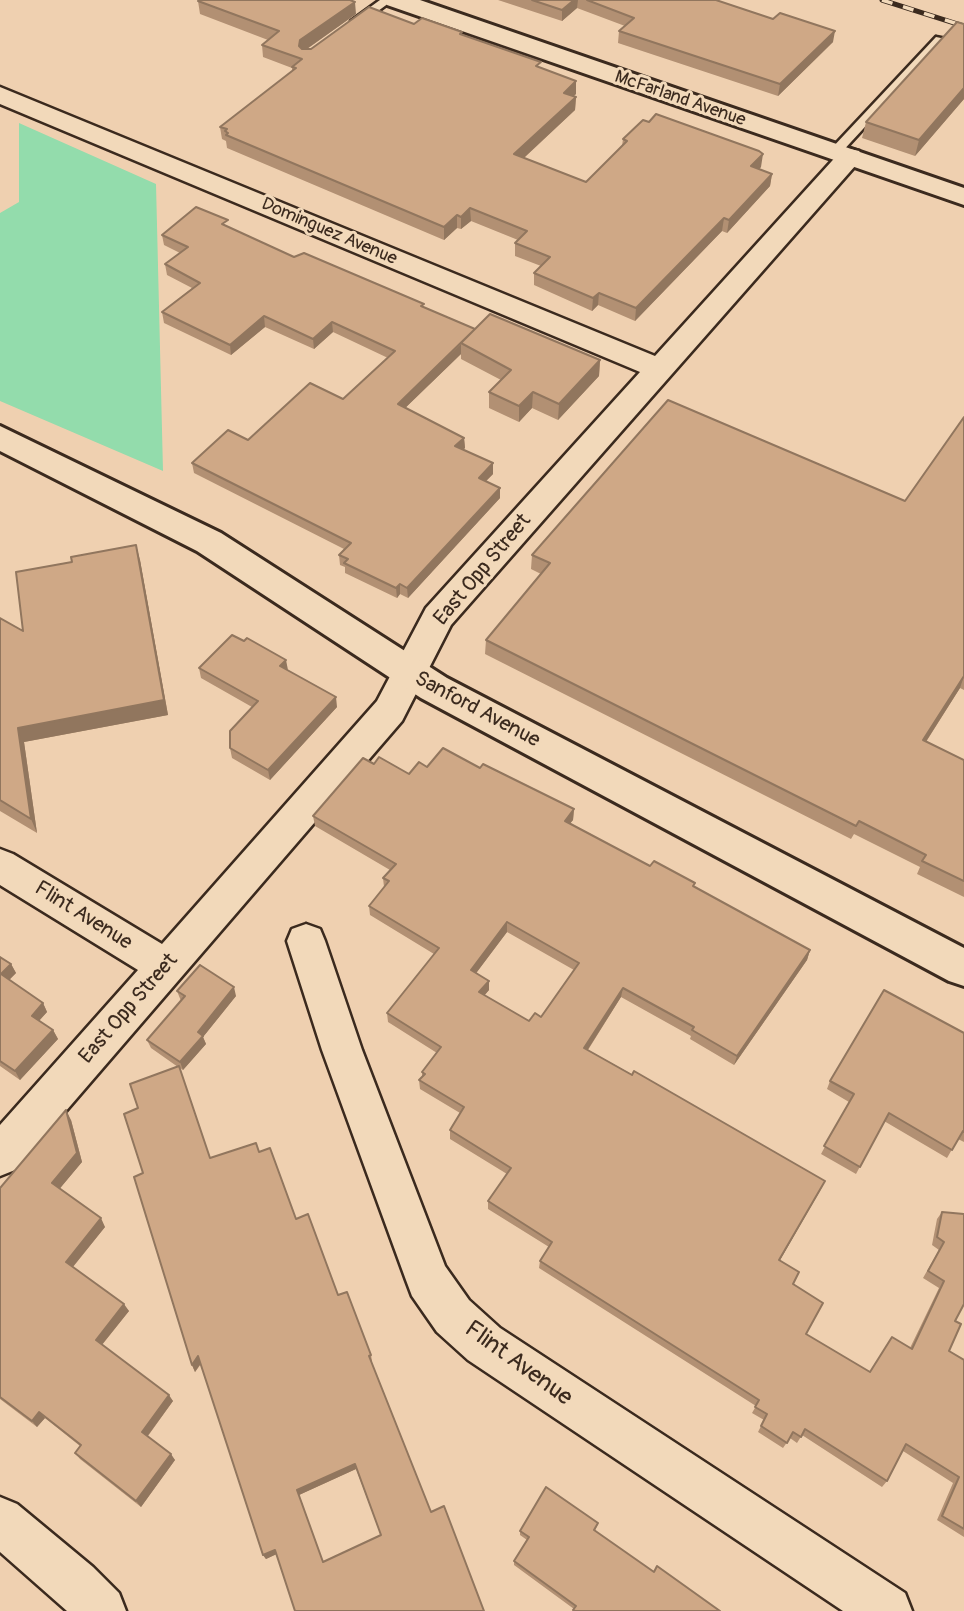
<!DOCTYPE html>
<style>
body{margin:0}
canvas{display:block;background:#efd0b0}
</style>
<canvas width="964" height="1611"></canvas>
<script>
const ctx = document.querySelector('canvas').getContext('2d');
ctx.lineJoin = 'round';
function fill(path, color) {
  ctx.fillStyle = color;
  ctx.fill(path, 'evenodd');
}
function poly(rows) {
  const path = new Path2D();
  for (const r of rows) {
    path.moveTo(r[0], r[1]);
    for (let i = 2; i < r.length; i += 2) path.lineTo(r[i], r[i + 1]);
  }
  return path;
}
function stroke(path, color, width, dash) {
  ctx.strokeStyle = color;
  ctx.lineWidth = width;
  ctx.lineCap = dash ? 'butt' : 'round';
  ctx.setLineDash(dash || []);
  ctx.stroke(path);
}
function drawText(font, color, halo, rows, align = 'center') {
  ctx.font = font + ' Pangolin,sans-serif';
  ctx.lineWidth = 6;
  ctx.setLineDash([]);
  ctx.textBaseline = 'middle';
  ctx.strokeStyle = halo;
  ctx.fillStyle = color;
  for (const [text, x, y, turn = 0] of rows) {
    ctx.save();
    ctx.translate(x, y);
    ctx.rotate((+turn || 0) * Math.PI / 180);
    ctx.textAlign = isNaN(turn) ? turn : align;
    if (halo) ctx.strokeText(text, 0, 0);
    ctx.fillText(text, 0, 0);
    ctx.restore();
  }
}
fill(poly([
 [19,123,156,184,163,471,0,401,0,213,19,202]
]), '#93dcac');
const lane = poly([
 [380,0,393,0,359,25,351,25,351,21,380,0],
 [936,37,946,39,839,155,831,155,831,149,936,37]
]);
const street = poly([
 [0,87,655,356,841,151,850,149,859,151,863,157,451,625,402,721,15,1170,0,1176,0,1125,138,970,0,885,0,849,13,854,162,944,377,701,426,608,640,372,0,104,0,87],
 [306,924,320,929,325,941,362,1050,445,1266,469,1300,500,1328,905,1593,912,1611,843,1611,468,1360,437,1332,412,1296,406,1280,322,1050,287,941,292,929,306,924],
 [0,1497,17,1504,93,1567,119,1593,126,1611,67,1611,0,1552,0,1497]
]);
const secondary = poly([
 [384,0,420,0,964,188,964,205,387,5,384,0],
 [0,426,221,533,447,678,964,948,964,986,949,981,421,698,197,551,0,451,0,426]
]);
stroke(lane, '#3b2a1e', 5);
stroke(street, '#3b2a1e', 5);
stroke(secondary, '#3b2a1e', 6);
fill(lane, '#f2d9ba');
fill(street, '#f2d9ba');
fill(secondary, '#f2d9ba');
const rail = poly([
 [882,0,964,26]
]);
stroke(rail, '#3b2a1e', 5);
stroke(rail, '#f2d9ba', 3.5, [11]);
fill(poly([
 [498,0,716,0,833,42,778,96,618,43,619,31,625,26,577,8,562,21],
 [198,1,356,14,307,49,414,24,462,35,540,68,576,94,573,96,576,97,575,110,524,158,586,182,622,146,623,139,761,167,759,169,772,174,770,186,727,233,722,231,635,321,598,305,592,311,534,285,534,273,541,266,515,256,515,243,518,240,471,221,461,229,457,228,444,240,227,148,226,141,222,139,220,127,292,72,292,68,263,57,262,45,268,40,200,14],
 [964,24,964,99,915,156,862,138,866,122],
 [229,227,294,257,424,308,475,329,600,360,599,376,558,420,532,408,519,422,489,408,489,392,501,380,461,359,461,354,405,408,464,438,465,448,463,450,493,474,486,481,500,498,408,598,400,594,397,598,345,573,345,567,340,565,339,555,344,549,194,473,192,463,343,399,388,358,333,332,314,349,265,327,231,355,164,323,162,312,192,288,167,275,165,264,180,253,164,245,162,235],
 [964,417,964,690,960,688,926,742,964,760,964,897,917,874,920,867,854,834,851,839,485,654,486,640,541,574,531,569,532,555,905,501],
 [140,560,168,715,24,742,37,833,0,811,0,618,23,631],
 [199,668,288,670,337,707,270,780,232,758,230,748,252,707,201,678],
 [374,764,409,774,427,767,480,768,574,809,573,820,570,823,650,866,694,887,810,950,807,960,734,1065,690,1039,691,1036,621,997,588,1050,825,1181,780,1260,793,1284,806,1334,870,1372,892,1337,910,1348,939,1288,923,1278,939,1250,932,1245,937,1219,942,1212,955,1321,949,1351,964,1360,964,1537,937,1520,953,1483,903,1451,887,1481,882,1487,802,1435,797,1443,790,1438,783,1448,758,1432,764,1420,752,1413,756,1406,539,1268,540,1261,549,1247,488,1209,488,1201,507,1174,450,1139,450,1130,460,1113,420,1089,419,1080,422,1077,422,1072,437,1053,388,1022,387,1013,434,954,370,915,369,906,384,887,383,878,390,870,315,826,313,816],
 [507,932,574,970,541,1017,529,1021,484,995,489,990,489,981,476,973],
 [0,957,11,964,16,973,9,980,43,1003,47,1012,39,1021,53,1030,58,1039,20,1080,0,1066],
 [177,991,236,996,203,1037,206,1044,183,1070,179,1067,210,1158,259,1152,371,1355,372,1361,371,1361,431,1512,484,1611,276,1554,266,1559,263,1555,201,1364,195,1372,192,1365,143,1173,178,1067,151,1048,147,1040,181,1001],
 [356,1469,381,1535,323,1562,299,1495],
 [964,1033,964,1142,958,1139,947,1158,884,1121,856,1174,821,1154,849,1102,827,1089,830,1081],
 [71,1120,82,1162,59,1189,105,1227,73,1267,129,1311,102,1345,173,1401,148,1436,175,1460,141,1507,80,1459,75,1453,80,1446,45,1418,37,1427,0,1399,0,1188],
 [598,1523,595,1531,654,1572,720,1611,573,1611,574,1609,514,1565,514,1561,527,1540,520,1535,520,1531]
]), '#b29073');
fill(poly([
 [574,0,578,0,577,8,562,21,562,10],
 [355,2,356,14,301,53,300,59,299,46,300,40],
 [835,31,833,42,778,96,780,84],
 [576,81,576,94,564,105,564,93],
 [964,88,964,99,915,156,919,140],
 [576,97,575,110,514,167,514,154],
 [763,154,761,167,749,179,751,166],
 [772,174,770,186,727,233,729,220],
 [470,208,471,221,461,229,461,217],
 [457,215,457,228,444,240,444,227],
 [724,218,722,231,635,321,636,308],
 [599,293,598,305,592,311,593,298],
 [264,316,265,327,231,355,230,345],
 [332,322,333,332,314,349,313,339],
 [461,344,461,354,399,414,398,404],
 [600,360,599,376,558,420,559,404],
 [533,392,532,408,519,422,519,406],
 [464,438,465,448,455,457,455,446],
 [493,463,493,474,479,488,479,478],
 [500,488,500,498,408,598,407,588],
 [136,545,140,560,168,715,24,742,37,833,31,819,18,728],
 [400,584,400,594,397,598,396,588],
 [286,660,288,670,280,666],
 [964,676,960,688,918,754,923,740],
 [336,697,337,707,270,780,268,770],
 [574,809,573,820,564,831,565,821],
 [507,922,507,932,471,980,471,970],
 [810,950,807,960,734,1065,737,1056],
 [11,964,16,973,6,983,1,974],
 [489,981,489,990,479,1002,479,992],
 [234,987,236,996,203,1037,206,1044,183,1070,180,1062,198,1032],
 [623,988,621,997,583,1057,584,1048],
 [43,1003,47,1012,36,1024,32,1016],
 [53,1030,58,1039,20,1080,15,1071],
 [66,1110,71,1120,82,1162,57,1192,52,1183],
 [825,1181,821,1189,776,1267,779,1260],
 [101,1218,105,1227,71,1269,66,1262],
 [124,1304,129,1311,100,1347,96,1340],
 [198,1356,201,1363,195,1372,192,1365],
 [169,1395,173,1401,146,1438,142,1432],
 [39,1412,45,1418,37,1427,32,1421],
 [171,1454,175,1460,141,1507,136,1501],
 [355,1464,356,1469,299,1495,297,1490],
 [275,1550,277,1554,266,1559,263,1555]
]), '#91765e');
const building = poly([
 [200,0,350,0,355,2,300,40,299,46,302,49,311,49,369,7,414,24,422,18,462,32,460,34,541,62,536,66,576,81,564,93,576,97,514,154,586,182,627,141,623,139,643,120,649,122,656,114,759,151,763,154,751,166,772,174,729,220,724,218,636,308,599,293,593,298,534,273,550,257,515,243,527,231,470,208,461,217,457,215,444,227,226,135,228,133,225,131,227,129,220,127,296,68,292,67,302,59,262,45,279,31,198,1,200,0],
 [532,0,574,0,562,10,532,0],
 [587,0,716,0,773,19,780,13,835,31,780,84,619,31,634,18,587,0],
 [957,22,964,24,964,88,919,140,866,122,957,22],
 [196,207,228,220,222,224,294,257,304,253,424,304,421,306,475,329,398,404,464,438,455,446,493,463,479,478,500,488,407,588,400,584,396,588,344,563,348,559,339,555,351,543,192,463,228,430,248,440,310,383,343,399,395,351,332,322,313,339,264,316,230,345,162,312,200,283,165,264,188,247,162,235,196,207],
 [490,314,600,360,559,404,533,392,519,406,489,392,511,370,461,343,490,314],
 [668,400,905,501,964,417,964,676,923,740,964,760,964,881,922,861,926,855,859,821,856,826,486,640,550,563,532,555,668,400],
 [136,545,164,700,18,728,31,819,0,800,0,618,23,631,16,572,72,562,71,557,136,545],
 [232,635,244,641,247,638,286,660,280,666,336,697,268,770,230,748,230,731,258,701,199,668,232,635],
 [443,748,480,768,483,764,574,809,565,821,650,866,654,861,695,883,693,886,810,950,737,1056,692,1030,694,1027,623,988,584,1048,632,1075,634,1071,825,1181,779,1260,799,1272,793,1284,823,1303,806,1334,870,1372,892,1337,912,1349,944,1281,928,1271,944,1242,937,1237,942,1212,964,1214,964,1304,955,1321,961,1324,949,1351,964,1360,964,1529,942,1516,959,1477,906,1444,887,1481,805,1429,801,1437,793,1432,787,1443,761,1426,767,1414,755,1407,759,1400,540,1261,552,1242,488,1201,511,1168,450,1130,464,1107,419,1080,425,1074,422,1072,441,1047,387,1013,439,948,369,906,389,881,383,878,396,864,313,816,363,758,374,764,379,757,409,774,419,762,427,767,443,748],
 [507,922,579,963,541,1017,535,1013,529,1021,479,992,489,981,471,970,507,922],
 [0,957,11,964,1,974,43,1003,32,1016,53,1030,15,1071,0,1061,0,957],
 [200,965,234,987,198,1032,203,1036,180,1062,147,1040,185,996,177,991,200,965],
 [884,990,964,1033,964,1132,963,1131,952,1150,889,1113,860,1167,824,1146,854,1094,830,1081,884,990],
 [179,1066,210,1158,256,1143,259,1152,270,1148,296,1219,308,1214,338,1295,347,1292,371,1355,369,1356,431,1512,444,1506,484,1611,295,1611,275,1550,263,1555,198,1356,192,1365,134,1177,143,1173,124,1114,138,1108,130,1084,179,1066],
 [355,1464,381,1535,323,1562,297,1490,355,1464],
 [66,1110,77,1153,52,1183,101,1218,66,1262,124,1304,96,1340,169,1395,142,1432,171,1454,136,1501,75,1453,81,1445,39,1412,32,1421,0,1397,0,1188,66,1110],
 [546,1487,598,1523,594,1530,654,1572,657,1566,720,1611,575,1611,573,1610,576,1606,514,1561,529,1537,520,1531,546,1487]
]);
fill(building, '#cfa886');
stroke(building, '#91765e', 2);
drawText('18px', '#3b2a1e', '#f2d9ba', [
 ["McFarland Avenue",680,99,19],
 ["Dominguez Avenue",329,232,23]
]);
drawText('21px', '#3b2a1e', '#f2d9ba', [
 ["East Opp Street",483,570,-50],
 ["Sanford Avenue",477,710,28],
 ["Flint Avenue",83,916,32],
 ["East Opp Street",129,1009,-49]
]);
drawText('24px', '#3b2a1e', '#f2d9ba', [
 ["Flint Avenue",518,1364,36]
]);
</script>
